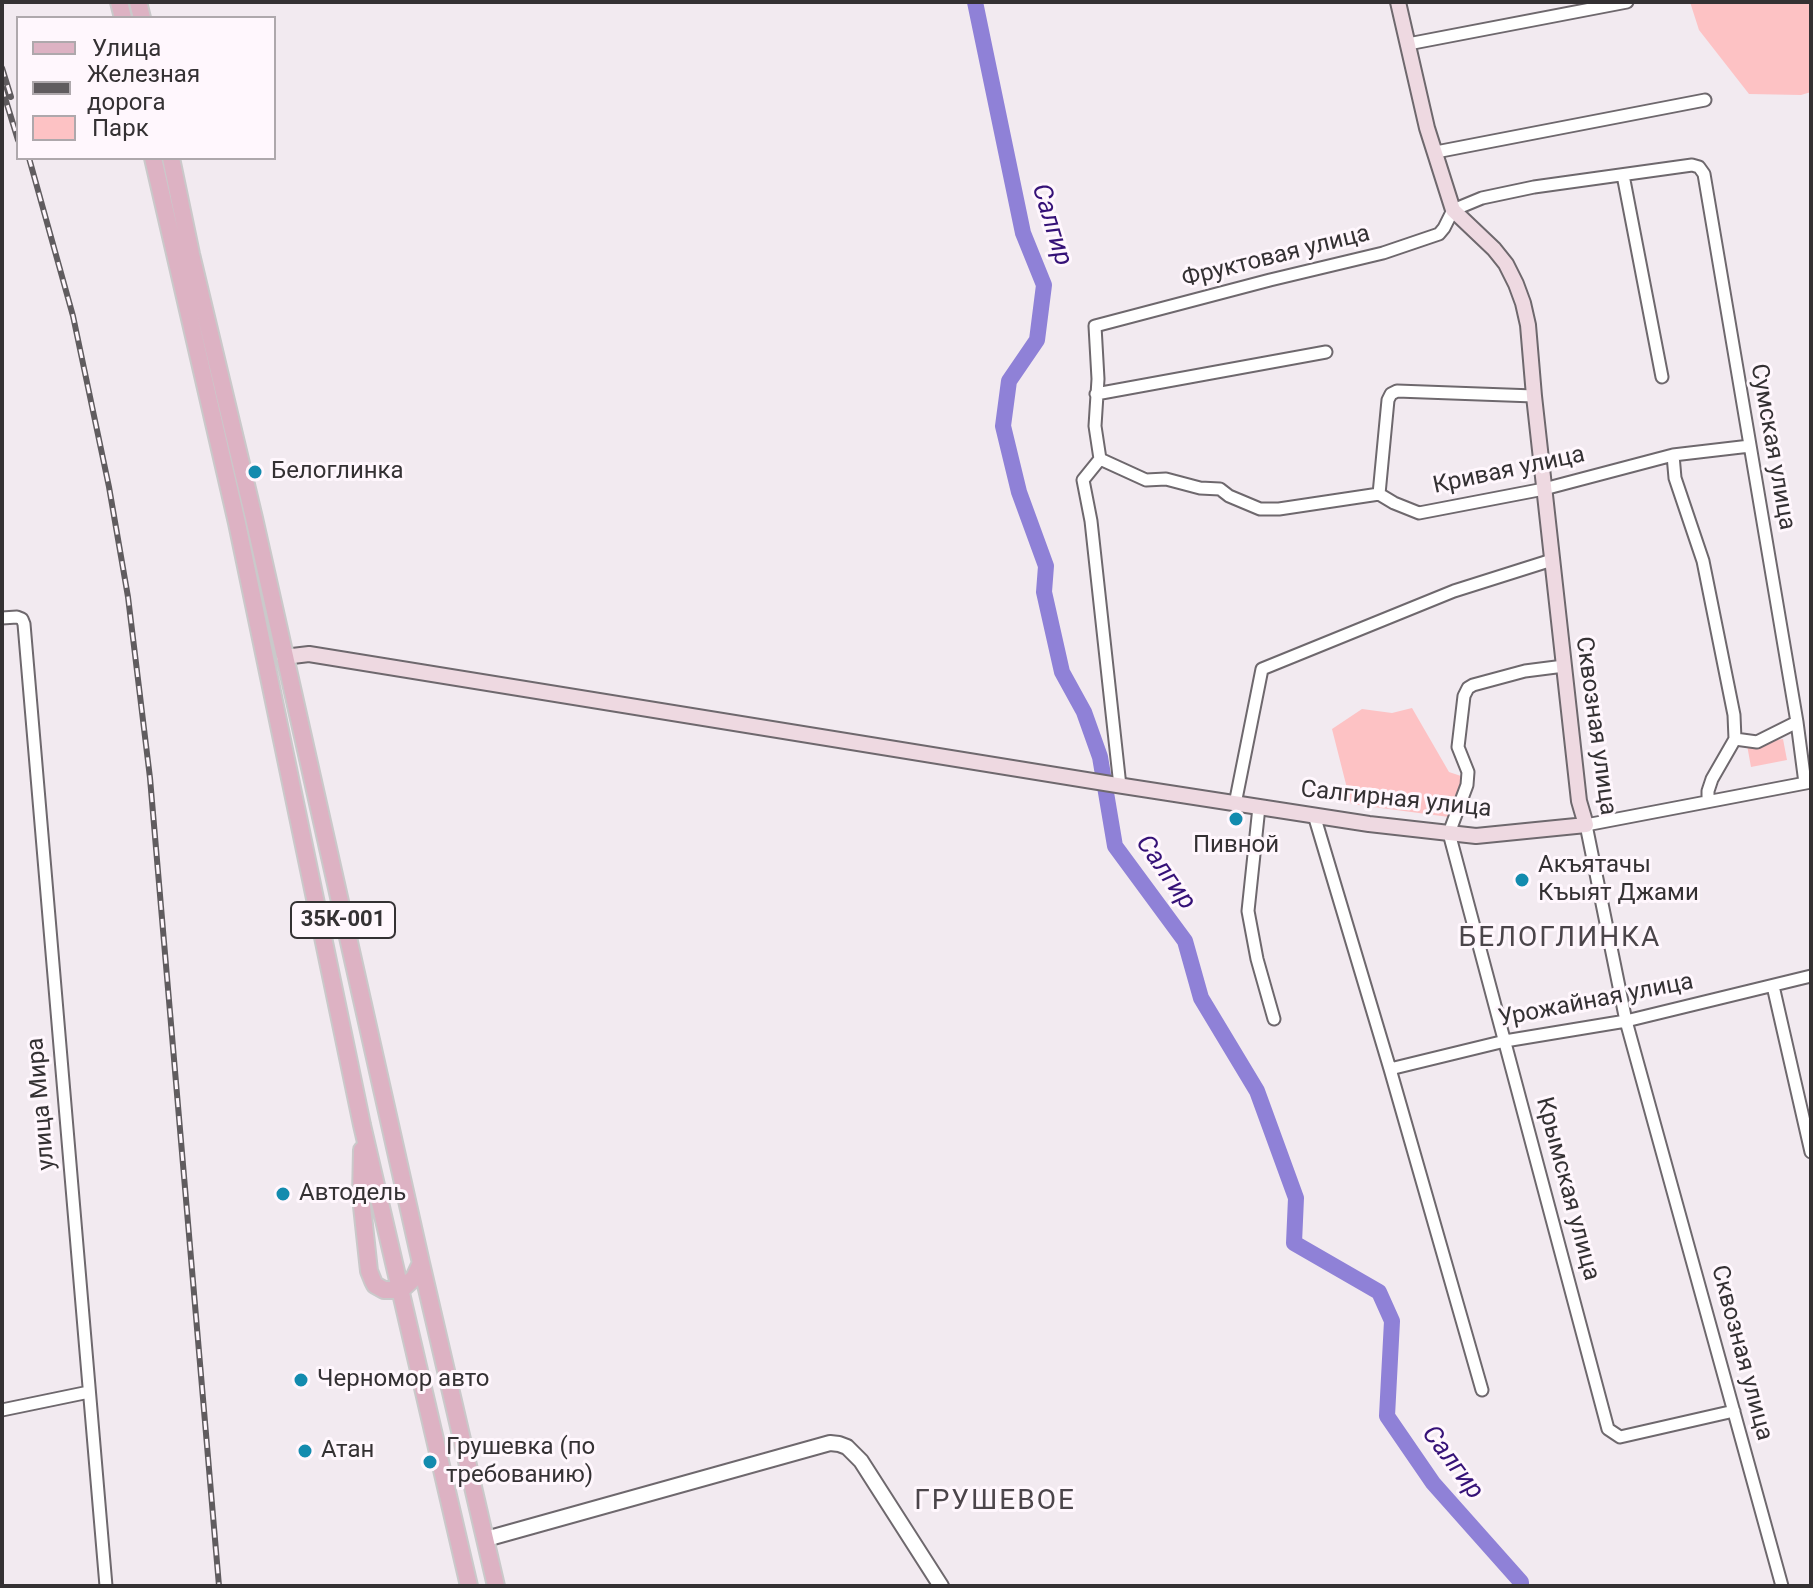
<!DOCTYPE html>
<meta charset="utf-8">
<style>
body{margin:0}
#map{position:relative;width:1813px;height:1588px;overflow:hidden;background:#f2eaf0;font-family:Roboto,sans-serif}
canvas{display:block}
.frame{position:absolute;inset:0;border:4px solid #343133;pointer-events:none}
.legend{position:absolute;left:16px;top:16px;width:260px;height:144px;box-sizing:border-box;background:#fff7fd;border:2px solid #aea8ac;margin:0;padding:10px 14px;list-style:none;font-size:24px;color:#343133}
.legend li{display:flex;align-items:center;gap:16px;height:40px}
.legend b{width:40px;border:2px solid #aea8ac}
</style>
<div id="map">
<canvas width="1813" height="1588"></canvas>
<div class="frame"></div>
<ul class="legend">
<li><b style="height:10px;background:#ddb2c3"></b>Улица</li>
<li><b style="height:10px;background:#605c5f"></b>Железная дорога</li>
<li><b style="height:22px;background:#fdc2c4"></b>Парк</li>
</ul>
</div>
<script>
const ctx = document.querySelector('canvas').getContext('2d');
ctx.lineJoin = 'round';
function fill(path, color) {
  ctx.fillStyle = color;
  ctx.fill(path, 'evenodd');
}
function poly(rows) {
  const path = new Path2D();
  for (const r of rows) {
    path.moveTo(r[0], r[1]);
    for (let i = 2; i < r.length; i += 2) path.lineTo(r[i], r[i + 1]);
  }
  return path;
}
function stroke(path, color, width, dash) {
  ctx.strokeStyle = color;
  ctx.lineWidth = width;
  ctx.lineCap = dash ? 'butt' : 'round';
  ctx.setLineDash(dash || []);
  ctx.stroke(path);
}
function drawText(font, color, halo, rows, align = 'center') {
  ctx.font = font + ' Roboto,sans-serif';
  ctx.lineWidth = 6;
  ctx.setLineDash([]);
  ctx.textBaseline = 'middle';
  ctx.strokeStyle = halo;
  ctx.fillStyle = color;
  for (const [text, x, y, turn = 0] of rows) {
    ctx.save();
    ctx.translate(x, y);
    ctx.rotate((+turn || 0) * Math.PI / 180);
    ctx.textAlign = isNaN(turn) ? turn : align;
    if (halo) ctx.strokeText(text, 0, 0);
    ctx.fillText(text, 0, 0);
    ctx.restore();
  }
}
fill(poly([
 [1690,2,1811,2,1811,92,1801,95,1749,94,1699,30],
 [1412,708,1449,772,1461,776,1464,784,1449,817,1351,804,1332,729,1362,709,1392,713],
 [1783,739,1787,760,1751,767,1747,745]
]), '#fdc2c4');
stroke(poly([
 [975,2,1023,233,1044,285,1037,340,1009,381,1003,426,1019,492,1046,566,1044,592,1062,672,1084,712,1100,757,1115,846,1185,941,1201,998,1257,1091,1296,1198,1294,1243,1379,1292,1392,1321,1387,1416,1433,1483,1521,1582,1521,1586]
]), '#8f81d7', 16);
const minor = poly([
 [1408,44,1627,2],
 [1436,152,1705,100],
 [1623,175,1662,377],
 [1096,394,1326,352],
 [1673,455,1675,478,1703,561,1734,715,1735,739,1712,779,1708,791,1708,801],
 [1100,459,1146,480,1166,479,1200,488,1220,489,1229,496,1260,509,1279,509,1379,494,1394,503,1419,513,1544,489,1673,455,1750,446],
 [1379,494,1388,400,1391,394,1397,391,1534,396],
 [2,618,17,617,22,619,24,624,106,1586],
 [1564,666,1525,671,1473,685,1468,688,1464,696,1458,747,1468,772,1467,785,1449,833,1608,1429,1620,1437,1734,1411],
 [1735,739,1757,742,1797,722],
 [1120,786,1091,521,1083,480,1100,459,1095,426,1098,379,1095,326,1270,280,1383,253,1439,234,1444,228,1453,210,1482,198,1534,187,1692,165,1699,167,1704,174,1797,722,1805,783],
 [1235,804,1262,669,1454,591,1552,560],
 [1259,807,1248,911,1257,959,1274,1019],
 [1314,815,1390,1069,1482,1390],
 [1773,986,1811,1152],
 [1390,1069,1505,1041,1626,1021,1811,976],
 [2,1410,89,1392],
 [1782,1586,1626,1021,1586,825,1811,782]
]);
const tertiary = poly([
 [486,1539,830,1443,839,1444,847,1447,861,1461,941,1586]
]);
const secondary = poly([
 [284,657,309,654,1117,785,1369,824,1476,836,1586,825,1579,801,1534,396,1528,325,1523,303,1516,284,1506,264,1494,249,1453,210,1427,128,1398,2]
]);
const primary = poly([
 [119,2,123,18],
 [138,2,142,18],
 [153,158,237,523,362,1125,469,1586],
 [171,158,191,254,254,518,421,1263,496,1586],
 [362,1150,361,1197,369,1271,373,1281,375,1285,384,1290,401,1290,414,1278,421,1263]
]);
stroke(minor, '#6e686d', 15);
stroke(tertiary, '#6e686d', 18);
stroke(secondary, '#6e686d', 18);
stroke(primary, '#cac9ca', 20);
stroke(minor, '#fff', 11);
stroke(tertiary, '#fff', 14);
stroke(secondary, '#eed9e1', 14);
stroke(primary, '#ddb2c3', 16);
const rail = poly([
 [2,68,11,97],
 [2,88,18,140],
 [29,158,73,316,109,487,128,597,150,778,219,1586]
]);
stroke(rail, '#605c5f', 6);
stroke(rail, '#fff7fd', 3, [9]);
for (const [x, y, r, color] of [
 [255,472,8,"#138bae"],
 [1236,819,8,"#138bae"],
 [1522,880,8,"#138bae"],
 [283,1194,8,"#138bae"],
 [301,1380,8,"#138bae"],
 [305,1451,8,"#138bae"],
 [430,1462,8,"#138bae"]
]) {
  const dot = new Path2D();
  dot.arc(x, y, r, 0, 2 * Math.PI);
  ctx.fillStyle = color;
  ctx.fill(dot);
  stroke(dot, '#fff7fd', 3);
}
for (const [x, y, w] of [
 [343,920,104]
]) {
  const box = new Path2D();
  box.roundRect(x - w / 2, y - 18, w, 36, 6);
  ctx.fillStyle = '#fff7fd';
  ctx.fill(box);
  stroke(box, '#343133', 2);
}
drawText('bold 22px', '#343133', null, [
 ["35К-001",343,920]
]);
drawText('24px', '#343133', '#fff7fd', [
 ["Фруктовая улица",1276,257,-14],
 ["Сумская улица",1772,447,80],
 ["Кривая улица",1509,471,-12],
 ["Сквозная улица",1595,726,82],
 ["Салгирная улица",1396,800,6],
 ["Урожайная улица",1596,1001,-11],
 ["улица Мира",42,1104,-95],
 ["Крымская улица",1567,1189,75],
 ["Сквозная улица",1741,1353,75]
]);
drawText('24px', '#343133', '#fff7fd', [
 ["Белоглинка",271,472],
 ["Пивной",1236,846,"center"],
 ["Акъятачы",1538,866],
 ["Къыят Джами",1538,894],
 ["Автодель",299,1194],
 ["Черномор авто",317,1380],
 ["Грушевка (по",446,1448],
 ["требованию)",446,1476],
 ["Атан",321,1451]
], 'left');
drawText('italic 26px', '#351177', '#fff7fd', [
 ["Салгир",1051,225,73],
 ["Салгир",1165,873,55],
 ["Салгир",1452,1463,53]
]);
ctx.letterSpacing = '2px';
drawText('28px', '#4b454a', '#fff7fd', [
 ["БЕЛОГЛИНКА",1560,939],
 ["ГРУШЕВОЕ",995,1502]
]);
ctx.letterSpacing = '0px';
</script>
